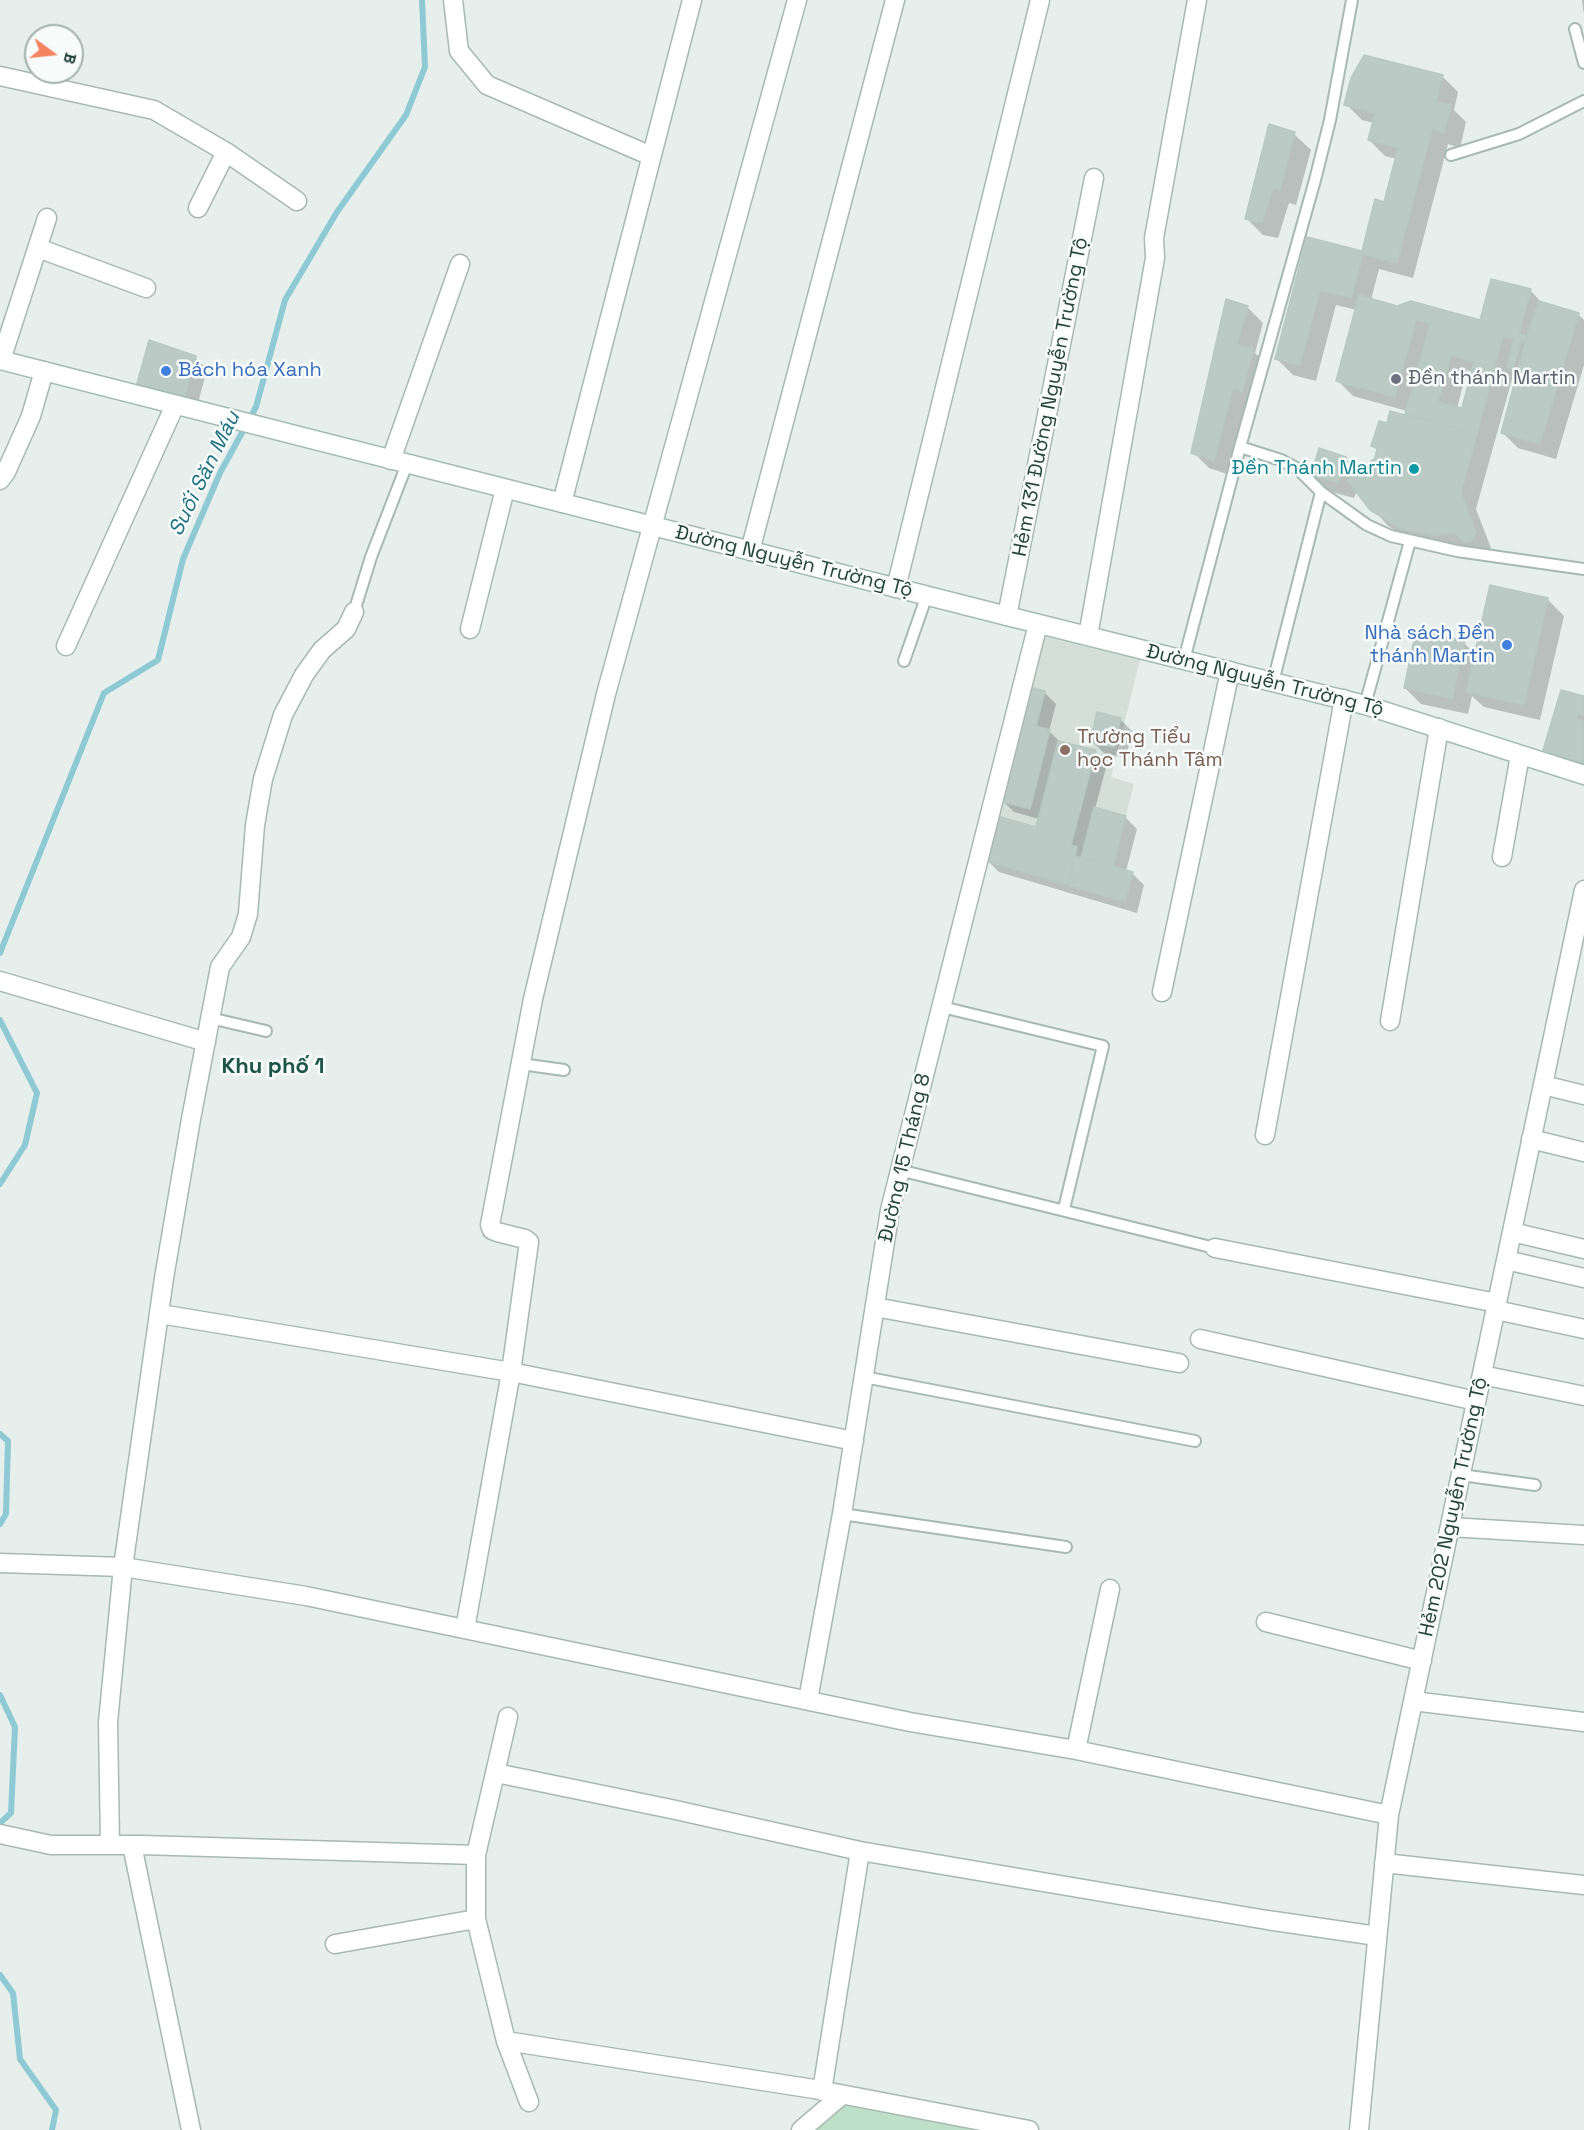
<!DOCTYPE html>
<meta charset="utf-8">
<style>
body{margin:0}
#map{position:relative;width:1584px;height:2130px;overflow:hidden;background:#e6efeb;font-family:"Space Grotesk",sans-serif}
canvas{display:block}
.north{position:absolute;left:24px;top:24px;width:60px;height:60px;box-sizing:border-box;background:#f7fbf9;border:2px solid #a3b1ad;border-radius:50%;rotate:105deg;font-size:16px;font-weight:700;line-height:24px;text-align:center;color:#24423a}
.north::after{content:'';display:block;margin:auto;width:21px;height:27px;background:#f4845f;clip-path:polygon(50% 0,100% 100%,50% 72%,0 100%)}
</style>
<div id="map">
<canvas width="1584" height="2130"></canvas>
<div class="north">B</div>
</div>
<script>
const ctx = document.querySelector('canvas').getContext('2d');
ctx.lineJoin = 'round';
function fill(path, color) {
  ctx.fillStyle = color;
  ctx.fill(path, 'evenodd');
}
function poly(rows) {
  const path = new Path2D();
  for (const r of rows) {
    path.moveTo(r[0], r[1]);
    for (let i = 2; i < r.length; i += 2) path.lineTo(r[i], r[i + 1]);
  }
  return path;
}
function stroke(path, color, width, dash) {
  ctx.strokeStyle = color;
  ctx.lineWidth = width;
  ctx.lineCap = dash ? 'butt' : 'round';
  ctx.setLineDash(dash || []);
  ctx.stroke(path);
}
function drawText(font, color, halo, rows, align = 'center') {
  ctx.font = font + ' "Space Grotesk",sans-serif';
  ctx.lineWidth = 5;
  ctx.setLineDash([]);
  ctx.textBaseline = 'middle';
  ctx.strokeStyle = halo;
  ctx.fillStyle = color;
  for (const [text, x, y, turn = 0] of rows) {
    ctx.save();
    ctx.translate(x, y);
    ctx.rotate((+turn || 0) * Math.PI / 180);
    ctx.textAlign = isNaN(turn) ? turn : align;
    if (halo) ctx.strokeText(text, 0, 0);
    ctx.fillText(text, 0, 0);
    ctx.restore();
  }
}
fill(poly([
 [1041,636,1140,660,1111,777,1134,784,1113,866,1133,872,1125,902,986,861]
]), '#d4dfda');
fill(poly([
 [844,2102,991,2130,812,2130]
]), '#bfe0c8');
fill(poly([
 [1582,0,1584,0,1584,13,1583,9],
 [1442,76,1458,92,1454,110,1466,122,1460,148,1448,144,1413,278,1379,269,1371,300,1397,307,1481,321,1530,290,1543,304,1578,314,1584,320,1584,365,1556,459,1518,448,1502,432,1518,376,1514,372,1476,509,1491,548,1487,556,1417,543,1388,526,1357,490,1354,498,1328,491,1312,475,1345,458,1359,472,1376,459,1378,451,1373,446,1406,416,1407,411,1353,396,1337,380,1357,310,1336,305,1316,381,1293,375,1277,359,1308,238,1363,252,1385,203,1397,159,1385,156,1369,140,1374,123,1362,120,1346,104],
 [1467,370,1473,372,1463,410,1457,408],
 [1294,134,1311,150,1296,205,1289,203,1278,238,1263,235,1247,219],
 [1247,307,1263,323,1255,353,1269,367,1258,407,1249,403,1230,475,1209,468,1193,452],
 [195,357,207,369,196,411,150,399],
 [1492,587,1548,600,1564,616,1540,720,1484,707,1472,696,1468,714,1421,704,1405,688,1464,643,1476,655],
 [1030,689,1044,692,1056,704,1049,731,1061,743,1095,752,1107,764,1095,809,1125,817,1137,829,1126,871,1132,873,1144,885,1137,913,999,872,987,860,1037,828,1039,819,1014,812,1002,800],
 [1584,697,1584,772,1561,765,1545,749],
 [1120,719,1132,731,1126,758,1104,753,1092,741]
]), '#0003');
stroke(poly([
 [0,953,104,693,158,660,183,559,220,473,256,407,285,300,337,212,406,115,425,67,422,0],
 [0,1020,37,1093,25,1145,0,1184],
 [0,1434,8,1441,6,1514,0,1524],
 [0,1695,15,1727,11,1813,0,1823],
 [0,1975,13,1993,20,2059,56,2110,52,2130]
]), '#8ec9d4', 6);
const building = poly([
 [1364,55,1443,75,1436,101,1451,105,1444,133,1432,129,1397,263,1363,254,1351,298,1320,290,1300,365,1275,359,1307,237,1362,251,1375,199,1384,202,1398,148,1368,140,1375,113,1344,105,1351,78,1364,55],
 [1269,124,1295,132,1280,190,1273,188,1262,223,1245,219,1269,124],
 [1491,279,1531,289,1519,334,1527,336,1525,342,1521,341,1513,369,1507,367,1514,339,1503,336,1477,434,1405,414,1430,324,1416,320,1395,397,1336,381,1359,295,1397,306,1411,301,1480,320,1491,279],
 [1451,355,1474,362,1462,408,1438,402,1451,355],
 [1226,299,1248,306,1237,344,1254,349,1242,392,1233,388,1214,461,1191,453,1226,299],
 [1539,301,1579,313,1540,444,1501,433,1527,336,1539,301],
 [149,340,196,356,184,400,136,387,149,340],
 [1390,411,1477,434,1461,492,1476,532,1471,541,1464,542,1455,533,1431,535,1400,528,1370,510,1347,480,1375,458,1377,448,1371,446,1379,421,1387,423,1390,411],
 [1319,448,1346,457,1338,483,1311,475,1319,448],
 [1490,585,1548,598,1524,705,1466,692,1490,585],
 [1416,631,1465,641,1452,699,1404,688,1416,631],
 [1029,687,1045,691,1036,726,1020,722,1029,687],
 [1561,690,1584,696,1584,715,1578,714,1576,719,1584,721,1584,763,1543,750,1561,690],
 [1097,712,1121,718,1114,747,1090,742,1097,712],
 [1020,722,1050,730,1030,809,1001,801,1020,722],
 [1058,741,1096,750,1071,845,1077,847,1068,885,986,861,997,816,1036,827,1058,741],
 [1094,807,1126,816,1113,866,1081,858,1094,807],
 [1075,856,1133,872,1125,902,1068,885,1075,856]
]);
fill(building, '#bbcac4');
stroke(building, '#b8c9c2', 1.5);
const lane = poly([
 [1575,29,1584,63],
 [1451,155,1519,134,1584,101],
 [1240,447,1281,460,1298,469,1321,492,1367,525,1391,536,1457,551,1584,569],
 [354,612,371,557,407,464],
 [1184,660,1240,447,1315,180,1330,120,1352,0],
 [904,661,927,595],
 [1273,682,1321,492],
 [1365,705,1410,541],
 [942,1007,1103,1046,1064,1209],
 [210,1018,266,1031],
 [521,1064,564,1070],
 [899,1170,1215,1248],
 [864,1377,1195,1441],
 [1461,1475,1535,1485],
 [842,1514,1066,1547]
]);
const street = poly([
 [453,0,459,51,487,85,651,156],
 [0,76,154,110,226,152,297,201],
 [198,208,226,152],
 [38,248,146,288],
 [1,360,47,218],
 [391,460,460,264],
 [0,480,6,472,31,416,44,371],
 [562,503,692,0],
 [750,551,895,0],
 [896,588,1040,0],
 [1007,616,1094,178],
 [470,629,505,489],
 [1088,636,1155,258,1154,238,1197,0],
 [66,646,175,405],
 [1502,857,1520,755],
 [0,981,206,1042],
 [1162,992,1230,671],
 [1390,1021,1439,728],
 [1543,1085,1584,1095],
 [1265,1135,1344,699],
 [1531,1139,1584,1152],
 [1512,1232,1584,1249],
 [1215,1248,1497,1303],
 [1506,1260,1584,1278],
 [875,1307,1179,1363],
 [1496,1310,1584,1329],
 [160,1314,511,1372,854,1441],
 [1200,1339,1476,1401],
 [1482,1375,1584,1396],
 [1450,1527,1584,1535],
 [0,1563,123,1567,306,1596,910,1722,1076,1750,1389,1815],
 [1266,1622,1422,1661],
 [465,1629,511,1372,529,1242,525,1239,497,1232,492,1230,490,1225,533,999,606,694,797,0],
 [808,1700,842,1514,890,1210,1038,624],
 [1413,1701,1584,1722],
 [508,1717,476,1855,476,1919,506,2041,529,2102],
 [1076,1750,1110,1589],
 [496,1773,671,1809,860,1851,1267,1920,1377,1936],
 [0,1834,51,1845,142,1845,476,1855],
 [110,1845,108,1722,123,1567,164,1278,191,1119,220,967,241,937,248,914,255,825,263,779,283,715,304,675,322,650,346,629,354,612],
 [132,1845,191,2130],
 [1384,1863,1584,1885],
 [335,1944,476,1919],
 [506,2041,814,2089,1029,2130],
 [822,2091,860,1851],
 [801,2130,842,2095],
 [1359,2130,1389,1815,1584,890]
]);
const secondary = poly([
 [0,360,1007,616,1365,705,1584,775]
]);
stroke(lane, '#a8b8b2', 14);
stroke(street, '#a8b8b2', 21);
stroke(secondary, '#a4bbb3', 21);
stroke(lane, '#fff', 10);
stroke(street, '#fff', 18);
stroke(secondary, '#fff', 18);
for (const [x, y, r, color] of [
 [166,371,6,"#3f7fe0"],
 [1396,379,6,"#6b7280"],
 [1414,469,6,"#0f9aa8"],
 [1507,645,6,"#3f7fe0"],
 [1065,750,6,"#8d6e63"]
]) {
  const dot = new Path2D();
  dot.arc(x, y, r, 0, 2 * Math.PI);
  ctx.fillStyle = color;
  ctx.fill(dot);
  stroke(dot, '#f7fbf9', 2);
}
drawText('20px', '#366cbe', '#f7fbf9', [
 ["Bách hóa Xanh",178,371],
 ["Nhà sách Đền",1495,634,"right"],
 ["thánh Martin",1495,657,"right"]
], 'left');
drawText('20px', '#5b616d', '#f7fbf9', [
 ["Đền thánh Martin",1408,379]
], 'left');
drawText('20px', '#24423a', '#f7fbf9', [
 ["Hẻm 131 Đường Nguyễn Trường Tộ",1051,397,-79],
 ["Đường Nguyễn Trường Tộ",794,562,14],
 ["Đường Nguyễn Trường Tộ",1265,681,14],
 ["Đường 15 Tháng 8",905,1158,-77],
 ["Hẻm 202 Nguyễn Trường Tộ",1454,1507,-78]
]);
drawText('20px', '#0d838f', '#f7fbf9', [
 ["Đền Thánh Martin",1402,469]
], 'right');
drawText('20px', '#785e54', '#f7fbf9', [
 ["Trường Tiểu",1077,738],
 ["học Thánh Tâm",1077,761]
], 'left');
drawText('italic 21px', '#1c6f80', '#f7fbf9', [
 ["Suối Săn Máu",205,474,-64]
]);
drawText('bold 22px', '#1f5548', '#f7fbf9', [
 ["Khu phố 1",273,1067]
]);
</script>
